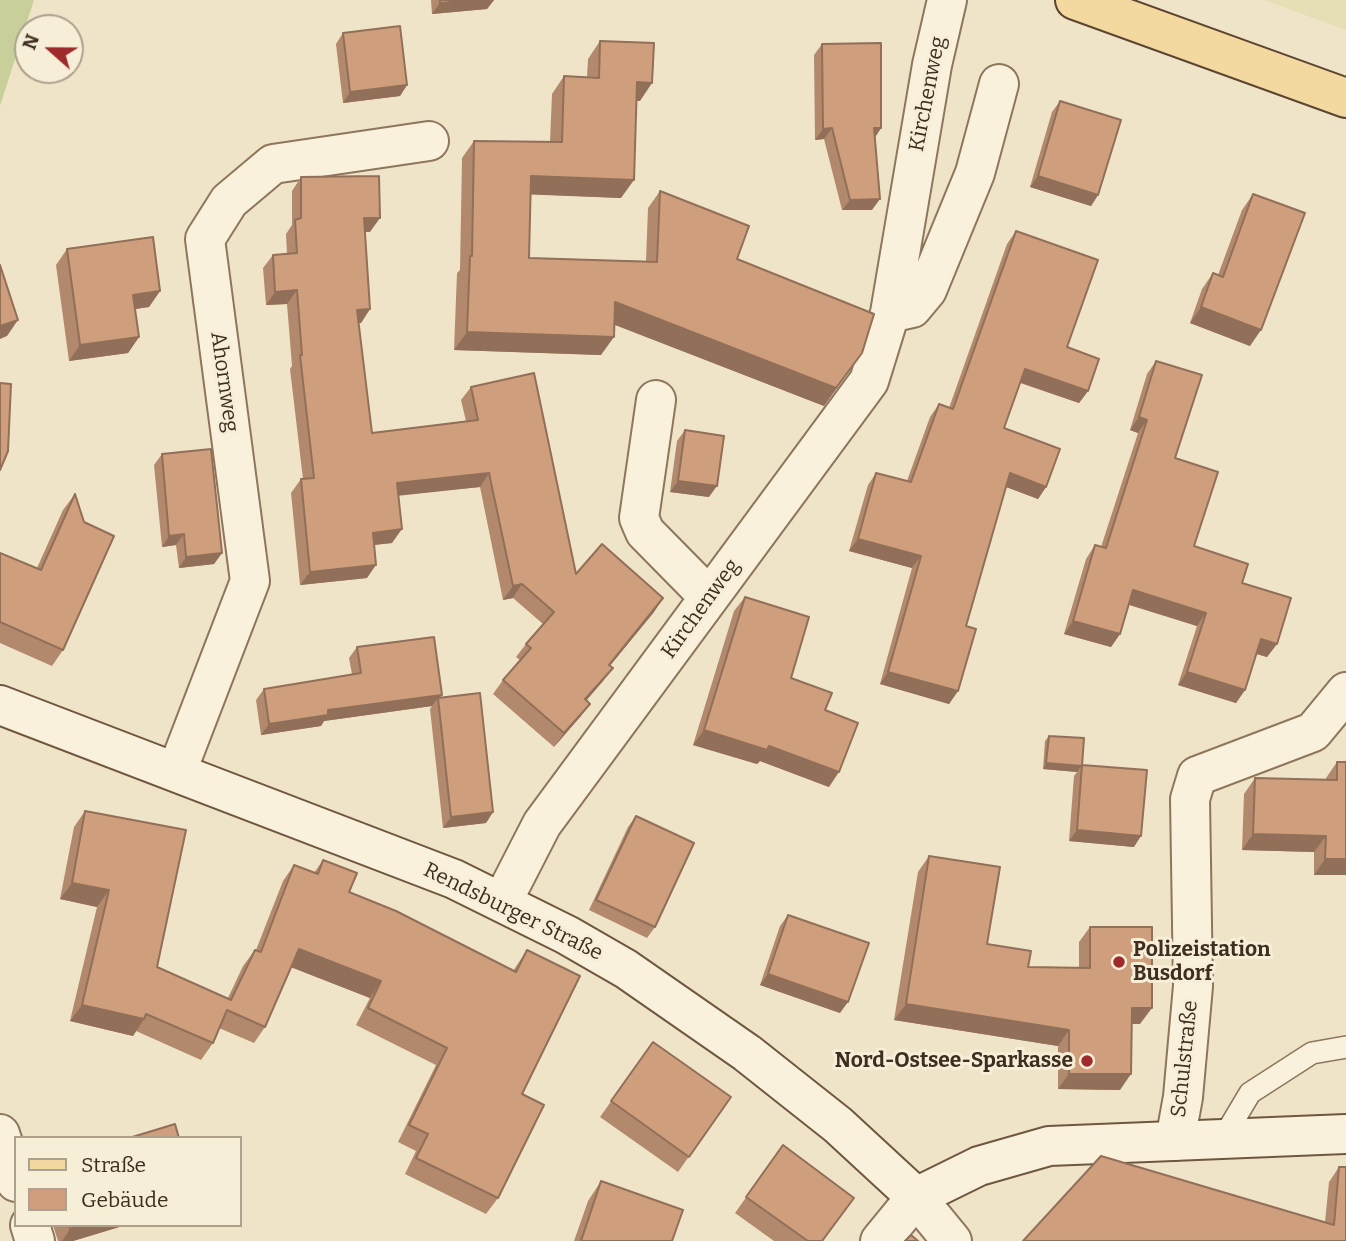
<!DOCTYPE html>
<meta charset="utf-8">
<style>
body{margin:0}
#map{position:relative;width:1346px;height:1241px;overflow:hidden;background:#f0e4c8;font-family:Bitter,serif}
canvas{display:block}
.legend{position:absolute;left:14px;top:1136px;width:228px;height:91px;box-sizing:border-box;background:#f7eed8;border:2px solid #ada18e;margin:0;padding:9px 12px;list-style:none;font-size:21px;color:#3d2e20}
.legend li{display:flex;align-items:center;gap:14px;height:35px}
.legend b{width:35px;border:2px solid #ada18e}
.north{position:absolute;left:14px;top:14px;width:70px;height:70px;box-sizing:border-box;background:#f7eed8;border:2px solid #ada18e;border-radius:50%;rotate:291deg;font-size:19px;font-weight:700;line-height:28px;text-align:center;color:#3d2e20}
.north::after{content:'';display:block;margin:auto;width:24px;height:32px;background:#9e2a2b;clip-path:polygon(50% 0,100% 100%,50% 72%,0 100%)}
</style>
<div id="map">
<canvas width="1346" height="1241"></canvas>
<ul class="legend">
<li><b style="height:9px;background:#f3d9a0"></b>Straße</li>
<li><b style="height:19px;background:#cf9f7d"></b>Gebäude</li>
</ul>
<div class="north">N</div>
</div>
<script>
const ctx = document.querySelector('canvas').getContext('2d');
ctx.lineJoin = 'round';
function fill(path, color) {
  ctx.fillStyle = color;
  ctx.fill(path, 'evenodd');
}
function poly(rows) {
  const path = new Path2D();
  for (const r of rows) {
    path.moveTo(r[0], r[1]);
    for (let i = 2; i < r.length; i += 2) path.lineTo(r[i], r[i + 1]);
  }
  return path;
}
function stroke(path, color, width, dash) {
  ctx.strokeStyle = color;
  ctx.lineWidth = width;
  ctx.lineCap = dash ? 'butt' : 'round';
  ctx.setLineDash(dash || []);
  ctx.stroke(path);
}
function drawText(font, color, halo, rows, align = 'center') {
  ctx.font = font + ' Bitter,serif';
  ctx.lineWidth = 6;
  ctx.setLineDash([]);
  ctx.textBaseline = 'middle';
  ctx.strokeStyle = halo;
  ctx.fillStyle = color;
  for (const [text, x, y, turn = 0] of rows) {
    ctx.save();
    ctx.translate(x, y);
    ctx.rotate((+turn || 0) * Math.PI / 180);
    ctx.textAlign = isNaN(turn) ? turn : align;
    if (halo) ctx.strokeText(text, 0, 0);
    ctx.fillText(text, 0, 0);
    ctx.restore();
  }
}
fill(poly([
 [1264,0,1346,0,1346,30]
]), '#e6deb5');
fill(poly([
 [0,0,34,0,0,106]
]), '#c9cf9b');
const lane = poly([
 [1222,1140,1250,1093,1312,1053,1346,1047]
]);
const street = poly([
 [890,313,912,308,927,290,975,173,999,84],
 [656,400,639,518,645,532,709,597],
 [177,771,250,581,205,239,229,201,273,164,429,141],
 [502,902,542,824,869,381,890,313,932,65,947,0],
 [0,1134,16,1182],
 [1175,1141,1183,1097,1193,986,1190,799,1197,776,1313,732,1346,692],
 [30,1225,35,1241],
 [880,1241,916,1197,952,1241]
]);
const secondary = poly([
 [0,705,454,879,567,935,626,969,747,1053,838,1125,916,1197,979,1166,1049,1146,1346,1134]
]);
const primary = poly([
 [1075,0,1346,98]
]);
stroke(lane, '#8d765c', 24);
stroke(street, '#8d765c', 42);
stroke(secondary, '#6f573f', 42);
stroke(primary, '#5b4430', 42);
stroke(lane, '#faf1dc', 21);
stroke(street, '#faf1dc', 38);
stroke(secondary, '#faf1dc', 38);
stroke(primary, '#f3d9a0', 38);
fill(poly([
 [431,0,494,0,487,9,432,14],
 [343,33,407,85,400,96,343,103,336,44],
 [600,41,640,101,636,100,621,198,530,194,529,258,646,261,648,208,660,191,737,259,849,371,824,406,614,324,601,355,454,350,457,273,460,270,462,158,474,141,550,142,552,94,564,76,587,77,588,59],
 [822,44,881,128,875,137,872,210,842,210,824,139,815,140,814,55],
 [1060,101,1098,195,1091,206,1030,187,1052,112],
 [301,177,370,232,365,232,370,309,361,323,358,323,372,433,466,421,461,400,471,387,576,574,654,612,610,665,603,681,586,701,590,704,580,717,554,747,493,694,503,680,520,660,516,657,526,644,543,624,513,598,503,600,480,487,398,495,392,543,374,545,367,578,300,585,291,493,301,479,303,479,290,369,292,366,287,304,266,305,263,268,273,255,287,254,286,234,292,225,292,191],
 [1253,194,1250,346,1190,323,1202,289,1213,273,1218,275,1242,210],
 [1016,231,1088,391,1079,403,1020,383,1004,428,1046,487,1038,499,1006,487,966,626,958,691,949,704,880,684,912,568,849,551,868,485,876,473,907,481,930,417,939,404,949,408,1007,244],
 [67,249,160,291,149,307,135,309,139,337,128,353,69,361,56,265],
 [1156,361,1175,458,1194,546,1242,583,1277,644,1267,657,1256,654,1245,690,1236,703,1178,685,1197,626,1129,605,1120,634,1111,647,1064,634,1086,559,1095,545,1101,547,1138,433,1130,430,1147,374],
 [685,430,709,497,670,492,677,441],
 [162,454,222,553,214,564,179,568,176,545,162,547,154,465],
 [75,494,63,650,52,666,0,643,0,553,37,568,63,510],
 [745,597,791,678,825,710,829,787,760,761,757,764,693,745,734,611],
 [357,647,440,698,493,812,486,823,443,828,430,709,432,706,324,721,321,726,261,735,256,700,264,689,352,674,349,658],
 [1049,736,1082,765,1134,847,1069,841,1074,776,1077,772,1043,769,1045,741],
 [1337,762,1346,762,1346,875,1314,875,1314,852,1242,850,1244,794,1255,778,1326,780,1326,778],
 [85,811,157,967,228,998,243,966,255,950,256,950,283,881,294,865,314,873,323,860,349,892,513,971,527,950,522,1094,498,1198,486,1214,405,1174,416,1151,398,1142,436,1065,356,1025,370,998,291,967,265,1027,254,1043,219,1028,213,1043,201,1060,136,1031,133,1036,70,1021,97,907,60,899,74,827],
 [636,816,655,927,647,938,589,910,628,827],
 [929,856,987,944,1028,967,1079,967,1079,942,1090,927,1140,1024,1132,1024,1120,1090,1058,1089,1058,1046,894,1020,918,872],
 [788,915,840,1013,760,985,780,926],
 [653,1042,731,1097,678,1172,600,1117],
 [783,1145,854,1198,823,1241,774,1241,735,1213],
 [1339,1167,1346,1241,1325,1222,1329,1182],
 [601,1181,672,1241,574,1241,588,1201],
 [53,1225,126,1225,73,1241,58,1241]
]), '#b2896c');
fill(poly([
 [474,0,494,0,487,9,432,14,440,3],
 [637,82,652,83,640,101,625,100],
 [407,85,400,96,343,103,350,92],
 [832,128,824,139,815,140,823,129],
 [874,128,881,128,874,139],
 [531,176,634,180,621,198,518,194],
 [1038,176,1098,195,1091,206,1030,187],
 [880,199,872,210,842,210,850,200],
 [364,218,380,218,370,232,355,231],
 [297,290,287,304,266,305,275,292],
 [160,291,149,307,122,311,133,295],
 [615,302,862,353,824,406,602,320],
 [1201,307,1261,330,1250,346,1190,323],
 [370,309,361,323,347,324,357,310],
 [18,320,7,336,0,339,0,326],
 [467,332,614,337,601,355,454,350],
 [139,337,128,353,69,361,80,345],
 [1025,369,1088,391,1079,403,1016,381],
 [1139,417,1147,420,1138,433,1130,430],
 [489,473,480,487,387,497,397,483],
 [1010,473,1046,487,1038,499,1001,485],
 [678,481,717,486,709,497,670,492],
 [402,529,392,543,363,546,373,533],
 [184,534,176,545,162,547,169,536],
 [858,539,921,556,912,568,849,551],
 [222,553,214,564,179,568,186,557],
 [376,565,367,578,300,585,310,572],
 [522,584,513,598,503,600,513,586],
 [1133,590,1206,613,1197,626,1124,603],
 [663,598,654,612,600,678,609,665],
 [1073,621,1120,634,1111,647,1064,634],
 [1261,639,1277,644,1267,657,1251,652],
 [613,668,603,681,575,713,585,699],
 [888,672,958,691,949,704,880,684],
 [1187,672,1245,690,1236,703,1178,685],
 [442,695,438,700,438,698,432,706,324,721,321,726,261,735,269,724,328,710],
 [590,704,580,717,554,747,564,733],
 [704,730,769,746,839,772,829,787,760,761,757,764,693,745],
 [1046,763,1081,766,1077,772,1043,769],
 [493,812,486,823,443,828,451,817],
 [1077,830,1141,836,1134,847,1069,841],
 [1253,834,1326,836,1314,852,1242,850],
 [1325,859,1346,859,1346,875,1314,875],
 [72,883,109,890,97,907,60,899],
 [299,949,381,981,370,998,288,966],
 [768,974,848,1002,840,1013,760,985],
 [906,1004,1069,1030,1058,1046,894,1020],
 [82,1005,144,1019,133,1036,70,1021],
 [1132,1008,1152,1008,1140,1024,1121,1024],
 [1069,1074,1131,1074,1120,1090,1058,1089],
 [83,1225,126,1225,73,1241,62,1241,70,1229]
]), '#916f58');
const building = poly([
 [440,0,474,0,440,3,440,0],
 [400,26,407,85,350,92,343,33,400,26],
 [600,41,654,43,652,83,637,82,634,180,531,176,529,258,657,262,660,191,749,226,737,259,874,314,862,353,836,388,615,302,614,337,467,332,470,256,472,256,474,141,562,142,564,76,599,78,600,41],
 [881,43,881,128,874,128,880,199,850,200,832,128,823,129,822,44,881,43],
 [1060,101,1121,120,1098,195,1038,176,1060,101],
 [379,176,380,218,364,218,370,309,357,310,372,433,478,420,471,387,534,373,576,574,602,544,663,598,609,665,613,668,585,699,590,704,564,733,503,680,531,648,526,644,554,612,522,584,513,586,489,473,397,483,402,529,373,533,376,565,310,572,301,479,314,478,300,355,302,355,297,290,275,292,273,255,297,253,295,220,301,218,301,177,379,176],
 [1253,194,1305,213,1261,330,1201,307,1213,273,1223,277,1253,194],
 [1016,231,1098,260,1067,347,1099,359,1088,391,1025,369,1004,428,1060,449,1046,487,1010,473,966,626,976,629,958,691,888,672,921,556,858,539,876,473,911,482,939,404,953,409,1016,231],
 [153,237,160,291,133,295,139,337,80,345,67,249,153,237],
 [0,265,18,320,0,326,0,265],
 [1156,361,1202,375,1175,458,1218,472,1194,546,1248,564,1242,583,1291,598,1277,644,1261,639,1245,690,1187,672,1206,613,1133,590,1120,634,1073,621,1095,545,1106,548,1147,420,1139,417,1156,361],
 [0,383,11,384,8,451,0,470,0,383],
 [685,430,724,436,717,486,678,481,685,430],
 [211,449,222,553,186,557,184,534,169,536,162,454,211,449],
 [75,494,84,522,114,536,63,650,0,622,0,553,41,570,75,494],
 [745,597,809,617,791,678,832,693,825,710,858,723,839,772,769,746,767,750,704,730,745,597],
 [434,637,442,695,328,710,328,715,269,724,264,689,361,673,357,647,434,637],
 [480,693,493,812,451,817,438,698,480,693],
 [1049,736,1084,738,1082,766,1046,763,1049,736],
 [1337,762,1346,762,1346,859,1325,859,1326,836,1253,834,1255,778,1337,780,1337,762],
 [1082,765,1147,770,1141,836,1077,830,1082,765],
 [85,811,186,830,157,967,231,1000,255,950,261,952,294,865,318,874,323,860,357,873,349,892,396,911,516,972,527,950,580,976,522,1094,544,1105,498,1198,416,1158,428,1134,409,1125,447,1048,368,1008,381,981,299,949,265,1027,227,1010,213,1043,146,1014,144,1019,82,1005,109,890,72,883,85,811],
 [636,816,694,843,655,927,596,900,636,816],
 [929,856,1000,867,987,944,1031,951,1028,967,1090,968,1090,927,1152,927,1152,1008,1132,1008,1131,1074,1069,1074,1069,1030,906,1004,929,856],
 [788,915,869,943,848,1002,768,974,788,915],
 [653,1042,731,1097,689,1157,611,1101,653,1042],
 [175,1124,179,1138,129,1138,175,1124],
 [783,1145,854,1198,822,1241,808,1241,746,1197,783,1145],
 [1101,1156,1334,1225,1339,1167,1346,1167,1346,1241,1023,1241,1101,1156],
 [601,1181,683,1210,672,1241,581,1241,601,1181],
 [69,1225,83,1225,70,1229,69,1225],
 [911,1235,918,1241,905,1241,911,1235]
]);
fill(building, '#cf9f7d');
stroke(building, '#916f58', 2);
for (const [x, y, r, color] of [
 [1119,962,7,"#9e2a2b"],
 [1087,1061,7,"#9e2a2b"]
]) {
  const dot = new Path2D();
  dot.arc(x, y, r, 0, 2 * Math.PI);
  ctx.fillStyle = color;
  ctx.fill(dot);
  stroke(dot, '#f7eed8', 2.5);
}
drawText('21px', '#3d2e20', '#f7eed8', [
 ["Kirchenweg",928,94,-79],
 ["Ahornweg",224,382,82],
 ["Kirchenweg",701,609,-54],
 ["Rendsburger Straße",513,912,26],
 ["Schulstraße",1185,1059,-84]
]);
drawText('bold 21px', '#3d2e20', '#f7eed8', [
 ["Polizeistation",1133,950],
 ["Busdorf",1133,974],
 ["Nord-Ostsee-Sparkasse",1073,1061,"right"]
], 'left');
</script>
